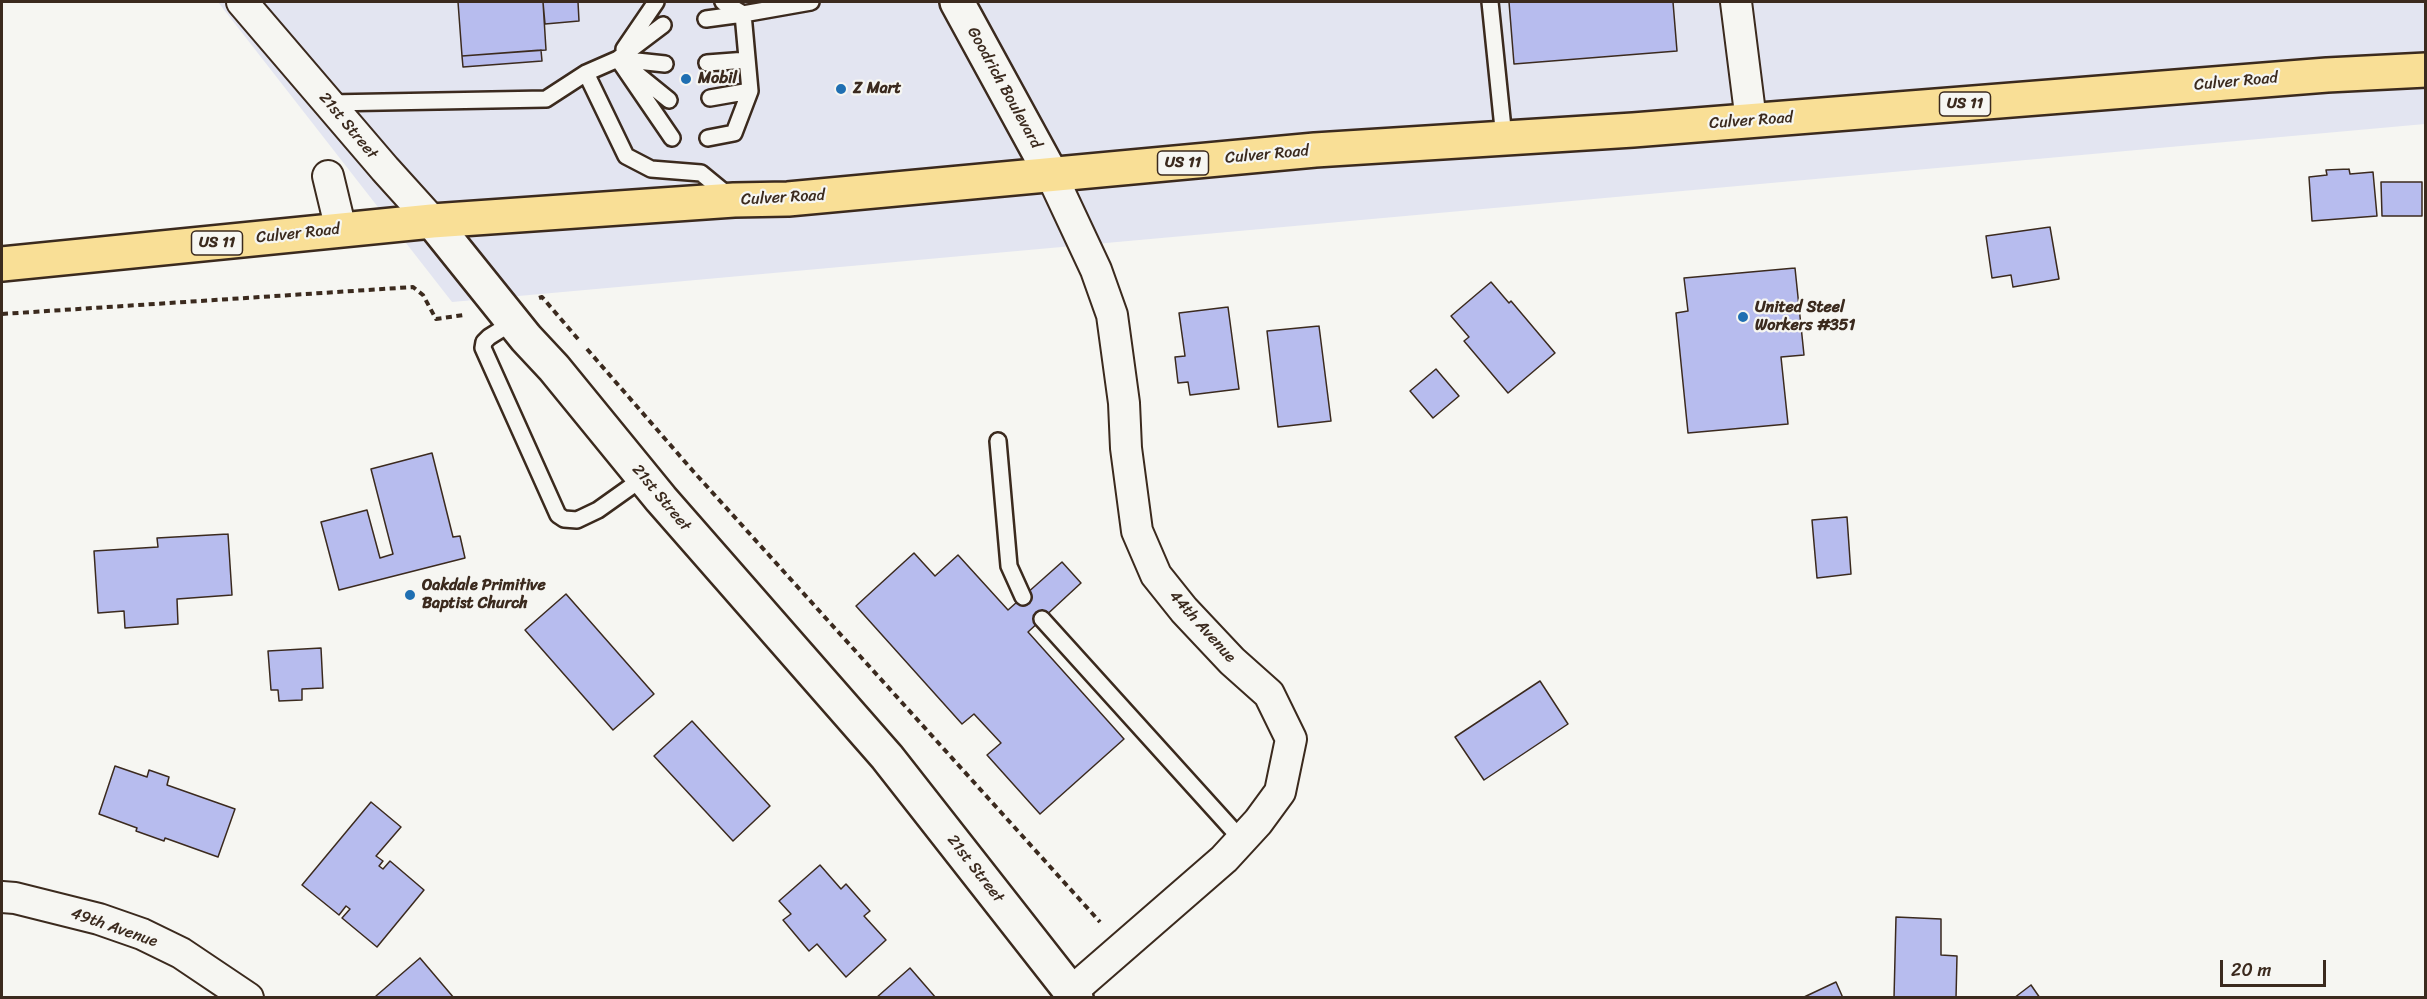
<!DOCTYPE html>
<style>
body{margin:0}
#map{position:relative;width:2427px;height:999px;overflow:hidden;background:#f6f6f2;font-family:Sriracha,sans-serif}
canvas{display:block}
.frame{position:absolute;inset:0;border:3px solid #3b2a1e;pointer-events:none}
.scale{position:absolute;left:2220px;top:960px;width:106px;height:27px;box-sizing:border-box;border:3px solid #3b2a1e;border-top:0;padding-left:8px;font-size:18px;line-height:21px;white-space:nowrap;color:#3b2a1e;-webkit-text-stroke:4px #f6f6f2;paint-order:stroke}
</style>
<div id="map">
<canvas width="2427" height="999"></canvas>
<div class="frame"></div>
<div class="scale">20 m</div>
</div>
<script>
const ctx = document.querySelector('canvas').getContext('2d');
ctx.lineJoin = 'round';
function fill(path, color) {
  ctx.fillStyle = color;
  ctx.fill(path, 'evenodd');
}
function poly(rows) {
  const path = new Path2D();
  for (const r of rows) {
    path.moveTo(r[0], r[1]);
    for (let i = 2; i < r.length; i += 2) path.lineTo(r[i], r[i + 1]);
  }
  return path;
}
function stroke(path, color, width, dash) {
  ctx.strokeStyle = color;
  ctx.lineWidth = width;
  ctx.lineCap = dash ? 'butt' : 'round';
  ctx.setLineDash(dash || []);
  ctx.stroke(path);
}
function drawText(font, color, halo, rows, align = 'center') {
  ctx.font = font + ' Sriracha,sans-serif';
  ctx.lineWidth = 4.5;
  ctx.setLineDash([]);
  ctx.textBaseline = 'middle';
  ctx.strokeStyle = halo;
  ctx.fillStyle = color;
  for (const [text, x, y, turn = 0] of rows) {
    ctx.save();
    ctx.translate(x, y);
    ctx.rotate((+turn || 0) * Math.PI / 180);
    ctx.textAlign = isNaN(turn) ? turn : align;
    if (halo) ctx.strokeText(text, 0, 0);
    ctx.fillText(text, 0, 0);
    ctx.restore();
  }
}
fill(poly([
 [218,2,2425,2,2425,124,452,302]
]), '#e3e5f1');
const building = poly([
 [458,2,543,2,546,50,462,56,458,2],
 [543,2,578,2,579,21,545,24,543,2],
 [1509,2,1673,2,1677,51,1514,64,1509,2],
 [541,50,542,61,463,67,462,56,541,50],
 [2349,169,2350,174,2373,172,2377,216,2312,221,2309,177,2327,175,2326,170,2349,169],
 [2381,182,2422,182,2422,216,2382,216,2381,182],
 [2050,227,2059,279,2013,287,2011,275,1992,278,1986,236,2050,227],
 [1795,268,1804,355,1781,357,1788,424,1688,433,1676,313,1688,311,1684,278,1795,268],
 [1491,282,1509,303,1511,301,1555,353,1508,393,1464,341,1469,337,1451,316,1491,282],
 [1228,307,1239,389,1190,395,1188,382,1178,383,1175,357,1185,356,1179,313,1228,307],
 [1319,326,1331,421,1278,427,1267,331,1319,326],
 [1436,369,1459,396,1433,418,1410,391,1436,369],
 [432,453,453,537,460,536,465,558,339,590,321,522,367,510,380,558,393,554,371,469,432,453],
 [1847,517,1851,574,1817,578,1812,520,1847,517],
 [228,534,232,595,177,599,178,624,125,628,124,611,98,613,94,551,158,547,157,538,228,534],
 [914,553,935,576,958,555,1008,610,1062,562,1081,583,1028,632,1124,739,1040,814,987,755,1001,743,974,714,962,724,856,606,914,553],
 [566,594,654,694,613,730,525,630,566,594],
 [321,648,323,688,302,689,302,700,279,701,278,690,271,690,268,651,321,648],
 [1540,681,1568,724,1484,780,1455,737,1540,681],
 [692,721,770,806,733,841,654,756,692,721],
 [115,766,147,777,149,770,169,777,167,785,235,809,218,857,165,838,164,841,136,831,137,828,99,814,115,766],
 [371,802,401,827,376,856,383,861,379,866,383,869,390,861,424,890,377,947,342,918,350,909,346,906,339,915,302,885,371,802],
 [820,865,841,889,846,884,870,911,864,916,886,940,846,977,817,944,809,951,783,920,791,914,779,901,820,865],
 [1896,917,1941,919,1941,955,1957,956,1956,998,1894,998,1896,917],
 [420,958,454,998,377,998,376,996,420,958],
 [910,968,936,998,876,998,910,968],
 [1836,982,1843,998,1802,998,1836,982],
 [2031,985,2040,998,2014,998,2031,985]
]);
fill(building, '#b7bcee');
stroke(building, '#3b2a1e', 1.5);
const lane = poly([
 [723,2,743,14],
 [1490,2,1504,138],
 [706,19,743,14],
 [624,49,656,2],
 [618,59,672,138],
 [618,59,665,64],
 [707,63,747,60],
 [632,70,669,100],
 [586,73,626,156,651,169,701,173,729,196],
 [710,98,750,91],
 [329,103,546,99,586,73,618,59,663,25],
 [708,138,734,133,750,91,743,14,811,2],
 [513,322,489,337,484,342,483,348,558,515,564,519,577,520,598,510,643,478],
 [998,441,1009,566,1023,597],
 [1042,619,1241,839]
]);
const street = poly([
 [242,2,385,169,432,221],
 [1736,2,1751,121],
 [1051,174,1096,270,1112,315,1124,403,1126,448,1137,531,1156,575,1184,610,1232,661,1269,694,1291,739,1280,792,1258,822,1224,859,1071,992],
 [328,176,341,230],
 [2,897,15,898,99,919,142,934,181,953,248,998]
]);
const secondary = poly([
 [957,2,1051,174],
 [432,221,526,338,554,368,661,499,887,757,1076,998]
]);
const primary = poly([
 [2,264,432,221,734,200,788,199,1315,150,1633,130,2327,75,2426,70]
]);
stroke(lane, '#3b2a1e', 20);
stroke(street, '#3b2a1e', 34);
stroke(secondary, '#3b2a1e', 38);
stroke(primary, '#3b2a1e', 38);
stroke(poly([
 [539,298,542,297,578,339],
 [2,314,413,287,423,295,436,319,464,315],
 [587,349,693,471,1100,922]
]), '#3b2a1e', 4, [6, 4.5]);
stroke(lane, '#f6f6f2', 15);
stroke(street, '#f6f6f2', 30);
stroke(secondary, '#f6f6f2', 33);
stroke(primary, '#f9df96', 33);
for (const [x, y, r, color] of [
 [686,79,6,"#1f6fb2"],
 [841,89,6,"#1f6fb2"],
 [1743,317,6,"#1f6fb2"],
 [410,595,6,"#1f6fb2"]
]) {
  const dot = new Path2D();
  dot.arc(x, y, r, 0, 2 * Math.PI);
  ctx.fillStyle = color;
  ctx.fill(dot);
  stroke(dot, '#f6f6f2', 2);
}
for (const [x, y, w] of [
 [1965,104,51],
 [1183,163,51],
 [217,243,51]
]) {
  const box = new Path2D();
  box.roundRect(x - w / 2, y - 12, w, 24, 4.5);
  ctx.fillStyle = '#f6f6f2';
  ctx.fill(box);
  stroke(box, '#3b2a1e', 1.5);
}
drawText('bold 15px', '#3b2a1e', null, [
 ["US 11",1965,104],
 ["US 11",1183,163],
 ["US 11",217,243]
]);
drawText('bold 16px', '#3b2a1e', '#f6f6f2', [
 ["Mobil",698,79],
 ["Z Mart",853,89],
 ["United Steel",1755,308],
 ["Workers #351",1755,326],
 ["Oakdale Primitive",422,586],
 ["Baptist Church",422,604]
], 'left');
drawText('16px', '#3b2a1e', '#f6f6f2', [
 ["Culver Road",2236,82,-5],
 ["Goodrich Boulevard",1004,88,61],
 ["Culver Road",1751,121,-4],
 ["21st Street",348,126,50],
 ["Culver Road",1267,155,-5],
 ["Culver Road",783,198,-3],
 ["Culver Road",298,234,-6],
 ["21st Street",661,498,50],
 ["44th Avenue",1202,627,48],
 ["21st Street",975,869,52],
 ["49th Avenue",114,928,19]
]);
</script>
